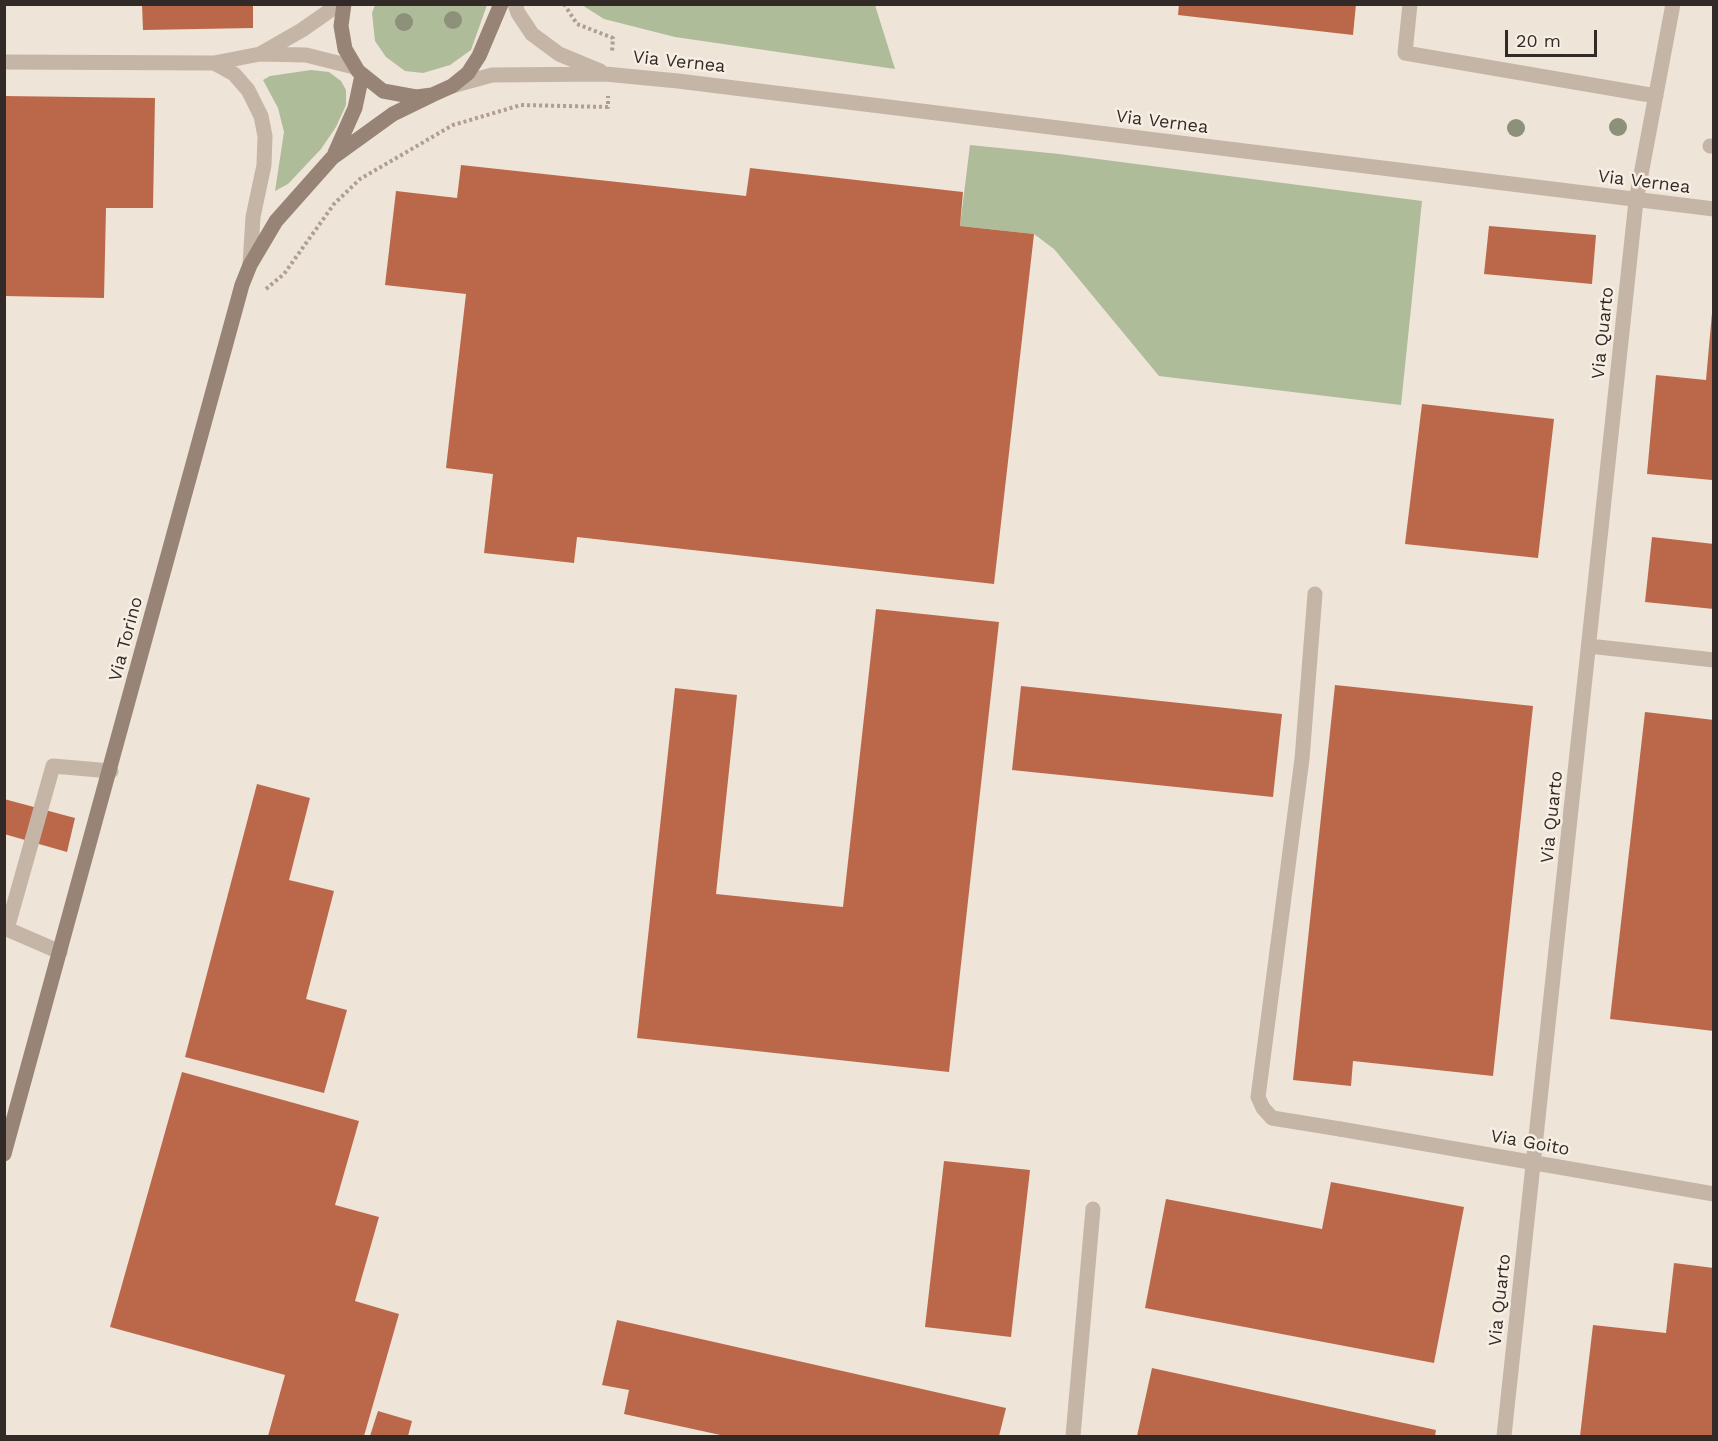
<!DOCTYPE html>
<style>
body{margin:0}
#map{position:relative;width:1718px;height:1441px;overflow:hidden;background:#eee4d8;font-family:"Work Sans",sans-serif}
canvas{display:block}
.frame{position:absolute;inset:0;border:6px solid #322a26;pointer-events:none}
.scale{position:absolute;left:1505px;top:30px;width:92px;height:27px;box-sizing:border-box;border:3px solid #322a26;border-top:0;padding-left:8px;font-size:18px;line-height:21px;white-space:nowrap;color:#322a26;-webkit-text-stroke:4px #f7eee4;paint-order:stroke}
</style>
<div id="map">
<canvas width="1718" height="1441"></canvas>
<div class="frame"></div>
<div class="scale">20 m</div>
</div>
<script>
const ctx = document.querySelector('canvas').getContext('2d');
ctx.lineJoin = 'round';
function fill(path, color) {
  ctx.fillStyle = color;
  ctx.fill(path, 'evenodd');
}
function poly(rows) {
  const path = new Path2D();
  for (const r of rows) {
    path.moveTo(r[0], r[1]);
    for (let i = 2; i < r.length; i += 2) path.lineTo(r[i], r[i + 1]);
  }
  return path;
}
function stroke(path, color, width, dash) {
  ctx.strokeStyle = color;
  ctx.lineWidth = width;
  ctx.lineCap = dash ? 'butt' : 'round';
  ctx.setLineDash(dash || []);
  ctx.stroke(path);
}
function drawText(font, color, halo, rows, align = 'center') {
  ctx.font = font + ' "Work Sans",sans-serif';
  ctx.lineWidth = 5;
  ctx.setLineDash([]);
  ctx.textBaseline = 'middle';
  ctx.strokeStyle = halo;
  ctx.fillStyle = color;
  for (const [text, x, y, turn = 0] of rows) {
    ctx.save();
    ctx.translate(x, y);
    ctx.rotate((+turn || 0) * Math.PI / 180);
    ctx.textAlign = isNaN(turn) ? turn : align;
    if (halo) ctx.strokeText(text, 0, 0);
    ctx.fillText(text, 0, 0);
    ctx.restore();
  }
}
fill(poly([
 [375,5,375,4,487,5,471,50,450,65,423,73,405,71,386,57,375,41,372,13],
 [582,5,875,5,895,69,675,37,604,19],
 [311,70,329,72,341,81,346,90,346,105,336,127,321,149,288,184,275,191,284,132,278,108,263,80,270,76],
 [970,145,1059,154,1422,201,1401,405,1159,376,1054,249,1034,234,960,226]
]), '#afbc9a');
fill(poly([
 [142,4,253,4,253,28,143,30],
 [1179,4,1356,4,1353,35,1178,15],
 [4,96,155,98,153,208,106,208,104,298,4,296],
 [461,165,746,196,750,168,963,192,960,226,1034,234,994,584,577,537,574,563,484,553,493,474,446,468,466,294,385,285,396,191,457,198],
 [1489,226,1596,235,1592,284,1484,274],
 [1712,313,1712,480,1647,474,1656,375,1706,380],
 [1422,404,1554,419,1538,558,1405,544],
 [1652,537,1714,544,1714,609,1645,602],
 [876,609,999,622,949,1072,637,1038,675,688,737,695,716,894,843,907],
 [1335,685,1533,706,1493,1076,1353,1061,1351,1086,1293,1080],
 [1021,686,1282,714,1273,797,1012,770],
 [1645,712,1714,720,1714,1031,1610,1019],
 [257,784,310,798,289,880,334,891,306,999,347,1010,324,1093,185,1057],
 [4,799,75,818,67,852,4,834],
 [182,1072,359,1121,335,1205,379,1217,355,1301,399,1314,364,1436,268,1436,285,1375,110,1327],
 [944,1161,1030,1170,1011,1337,925,1327],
 [1331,1182,1464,1207,1434,1363,1145,1308,1166,1199,1322,1229],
 [1674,1263,1714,1268,1714,1436,1580,1436,1593,1325,1666,1333],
 [617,1320,1006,1408,999,1436,725,1436,624,1414,629,1390,602,1385],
 [1152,1368,1436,1430,1435,1436,1137,1436],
 [378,1411,412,1421,408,1436,370,1436]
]), '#bb684a');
stroke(poly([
 [564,4,577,24,613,38,612,52],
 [266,289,284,274,334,204,360,179,453,125,521,105,608,107,608,96]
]), '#b09f90', 4, [3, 3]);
stroke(poly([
 [1710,146,1714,146],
 [1315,594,1302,759,1258,1097,1263,1108,1272,1118,1340,1129],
 [60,952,7,929,53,766,111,771]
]), '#c5b5a6', 15);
stroke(poly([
 [515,4,518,13,532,34,559,54,600,71],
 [1410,4,1405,53,1656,96],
 [260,54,302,30,339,4],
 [4,62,214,63,260,54,306,55,354,67],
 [214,63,234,74,248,90,261,116,265,136,264,165,253,217,250,265],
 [452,86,492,75,605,74,678,81,1714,209],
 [1589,646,1714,660],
 [1340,1129,1714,1194],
 [1073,1436,1093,1209],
 [1504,1436,1636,201,1673,4]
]), '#c5b5a6', 15);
stroke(poly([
 [344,4,341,26,345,49,358,71,383,91,416,97,432,95,452,86,468,73,479,56,501,4],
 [335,153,355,108,362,75],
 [4,1154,242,285,250,265,276,221,332,158,393,114,432,95]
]), '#988477', 15);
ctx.fillStyle = '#8e9179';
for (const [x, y] of [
 [453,20],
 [404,22],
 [1618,127],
 [1516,128]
]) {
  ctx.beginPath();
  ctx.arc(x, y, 9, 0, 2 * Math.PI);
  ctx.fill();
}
drawText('18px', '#322a26', '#f7eee4', [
 ["Via Vernea",679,62,6],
 ["Via Vernea",1162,122,7],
 ["Via Vernea",1644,182,7],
 ["Via Quarto",1603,333,-84],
 ["Via Torino",126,639,-75],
 ["Via Quarto",1552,817,-84],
 ["Via Goito",1530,1143,10],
 ["Via Quarto",1500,1300,-84]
]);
</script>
